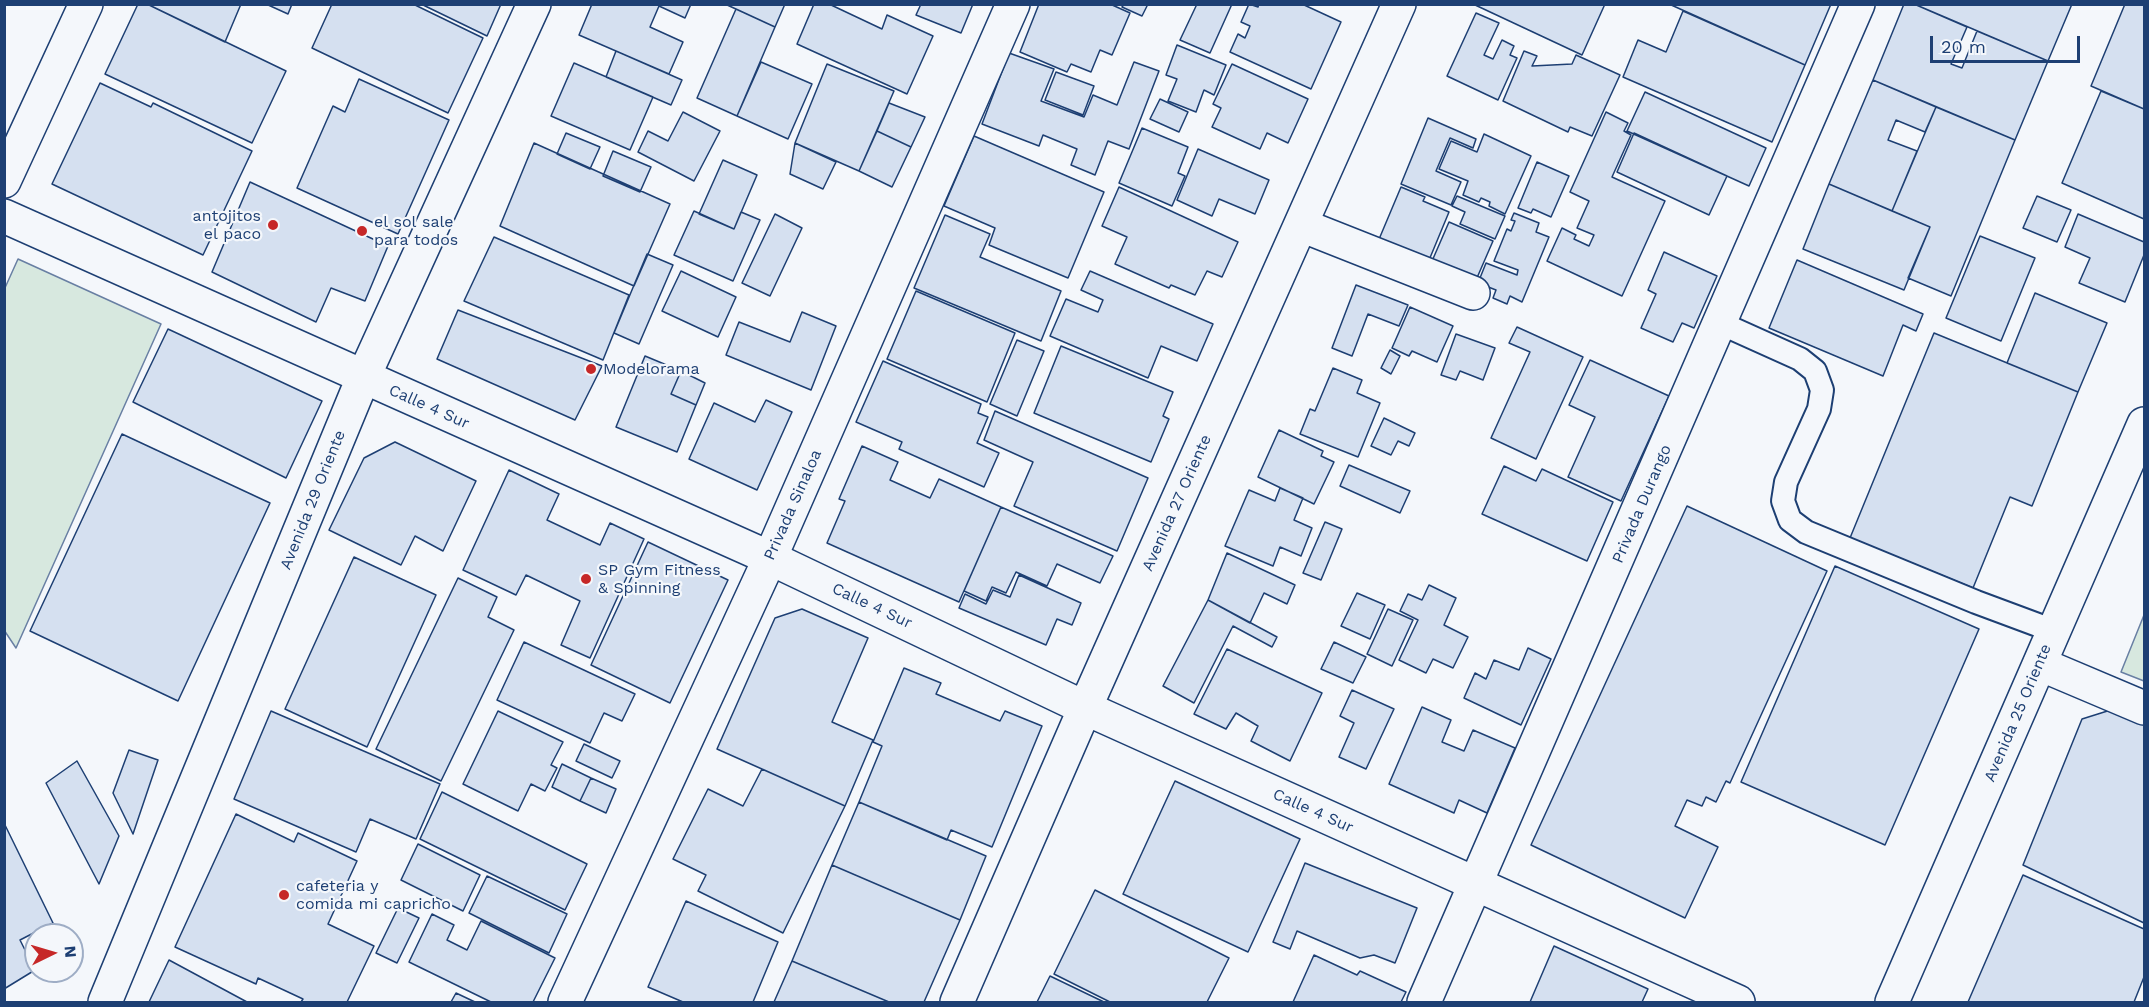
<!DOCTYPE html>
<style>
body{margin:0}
#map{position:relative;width:2149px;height:1007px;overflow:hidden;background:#f4f7fb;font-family:"Work Sans",sans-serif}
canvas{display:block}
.frame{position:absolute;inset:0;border:6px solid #1d3f73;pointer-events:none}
.north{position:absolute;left:24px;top:923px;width:60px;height:60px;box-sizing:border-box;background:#f4f7fb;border:2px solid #9eadc5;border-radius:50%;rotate:85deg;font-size:16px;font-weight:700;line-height:24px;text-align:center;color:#1d3f73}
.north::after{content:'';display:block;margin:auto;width:21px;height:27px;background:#c62828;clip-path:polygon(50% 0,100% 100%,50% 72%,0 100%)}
.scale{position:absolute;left:1930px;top:36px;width:150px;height:27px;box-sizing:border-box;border:3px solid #1d3f73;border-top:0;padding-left:8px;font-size:18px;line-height:21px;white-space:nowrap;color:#1d3f73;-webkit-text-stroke:4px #f4f7fb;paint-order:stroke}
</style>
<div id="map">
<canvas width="2149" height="1007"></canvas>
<div class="frame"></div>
<div class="north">N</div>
<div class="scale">20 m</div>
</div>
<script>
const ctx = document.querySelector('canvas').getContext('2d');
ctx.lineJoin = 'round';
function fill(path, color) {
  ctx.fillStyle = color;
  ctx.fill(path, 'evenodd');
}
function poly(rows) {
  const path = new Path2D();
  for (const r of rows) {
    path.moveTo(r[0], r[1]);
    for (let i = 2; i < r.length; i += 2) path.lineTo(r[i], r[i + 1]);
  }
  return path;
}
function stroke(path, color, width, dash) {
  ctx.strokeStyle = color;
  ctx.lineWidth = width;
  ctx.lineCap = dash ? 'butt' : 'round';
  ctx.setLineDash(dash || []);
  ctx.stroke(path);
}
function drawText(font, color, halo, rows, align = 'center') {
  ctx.font = font + ' "Work Sans",sans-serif';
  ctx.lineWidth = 4.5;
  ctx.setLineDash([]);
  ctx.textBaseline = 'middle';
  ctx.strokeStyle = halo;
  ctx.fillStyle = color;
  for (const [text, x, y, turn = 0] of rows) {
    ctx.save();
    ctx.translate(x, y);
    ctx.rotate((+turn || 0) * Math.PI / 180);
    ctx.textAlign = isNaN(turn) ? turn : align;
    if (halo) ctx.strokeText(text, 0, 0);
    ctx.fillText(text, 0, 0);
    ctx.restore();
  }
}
const green = poly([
 [18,259,161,324,16,648,4,630,4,290,18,259],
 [2144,615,2144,681,2121,672,2144,615]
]);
fill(green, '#d7e8df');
stroke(green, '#687fa3', 1.5);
const building = poly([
 [138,4,147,4,286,71,252,143,105,74,138,4],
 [147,4,241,4,225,42,147,4],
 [266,4,292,4,288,14,266,4],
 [332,4,413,4,483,38,448,113,312,48,332,4],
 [421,4,501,4,487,36,421,4],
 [592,4,691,4,685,18,659,6,650,27,683,42,669,74,579,35,592,4],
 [725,4,785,4,775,27,725,4],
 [814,4,829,4,882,29,887,15,933,36,907,94,797,44,814,4],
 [921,4,973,4,961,33,916,15,921,4],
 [1039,4,1110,4,1130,13,1112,55,1100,50,1091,72,1071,64,1067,72,1020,52,1039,4],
 [1124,4,1148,4,1142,16,1122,7,1124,4],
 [1197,4,1232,4,1210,53,1180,40,1197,4],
 [1249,4,1258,7,1259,4,1302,4,1341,22,1311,89,1230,52,1238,34,1245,38,1250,26,1241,22,1249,4],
 [1473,4,1605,4,1582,55,1473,4],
 [1669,4,1831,4,1805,65,1669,4],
 [1904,4,1914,4,1967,27,1951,64,1962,68,1977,31,2048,61,2015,140,1873,80,1904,4],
 [1914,4,2072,4,2048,61,1914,4],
 [2125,4,2144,4,2144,109,2091,86,2125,4],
 [736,9,775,27,737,116,697,98,736,9],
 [1683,11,1805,65,1772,142,1623,77,1638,40,1666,52,1683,11],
 [1476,13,1499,23,1484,55,1493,59,1502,40,1514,46,1510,55,1517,58,1498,100,1447,76,1476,13],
 [1177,45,1226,65,1214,95,1204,90,1196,112,1168,101,1177,79,1166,75,1177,45],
 [616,51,682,80,671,105,606,77,616,51],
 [1524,51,1537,56,1532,66,1572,64,1576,55,1620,75,1592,136,1570,127,1568,132,1503,101,1524,51],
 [1009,53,1054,69,1041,101,1084,117,1093,95,1117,105,1134,62,1159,71,1129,149,1108,141,1095,175,1071,165,1077,149,1043,135,1039,146,982,124,1009,53],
 [761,62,812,84,788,139,737,116,761,62],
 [574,63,653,97,630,150,551,116,574,63],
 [827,64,894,91,859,171,795,143,827,64],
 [1232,64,1308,99,1288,143,1267,133,1260,149,1212,127,1221,108,1213,104,1232,64],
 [1056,72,1094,86,1083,115,1045,100,1056,72],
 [359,79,449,120,398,234,297,188,333,106,345,112,359,79],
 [1873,80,1936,107,1925,132,1896,120,1888,140,1917,151,1892,211,1829,184,1873,80],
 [100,83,151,107,153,103,252,151,203,255,52,184,100,83],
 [2101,91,2144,109,2144,219,2062,183,2101,91],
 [1645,92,1766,148,1749,186,1627,131,1645,92],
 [1160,99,1188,112,1179,132,1150,119,1160,99],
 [889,103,925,117,911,147,877,131,889,103],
 [1936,107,2015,140,1951,296,1908,278,1930,227,1892,211,1936,107],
 [683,112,720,131,694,181,638,152,648,131,668,141,683,112],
 [1606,112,1628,123,1624,131,1631,135,1612,177,1665,201,1622,296,1547,261,1562,228,1576,235,1574,239,1589,246,1594,235,1577,228,1589,201,1570,192,1606,112],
 [1428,118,1476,139,1473,148,1450,138,1436,171,1461,182,1451,205,1401,184,1428,118],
 [1142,128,1188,147,1178,173,1185,176,1172,206,1119,183,1142,128],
 [877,131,911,147,892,187,859,171,877,131],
 [566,133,600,147,590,169,557,154,566,133],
 [1634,133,1727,176,1709,215,1617,172,1634,133],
 [1484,134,1531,156,1505,214,1489,206,1490,202,1481,198,1479,202,1463,195,1468,181,1439,169,1451,141,1477,152,1484,134],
 [974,136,1104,192,1068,278,989,245,995,228,944,206,974,136],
 [534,143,670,204,634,286,500,226,534,143],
 [795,143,836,162,823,189,790,174,795,143],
 [1198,149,1269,180,1255,214,1219,199,1212,216,1177,200,1198,149],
 [613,151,651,167,640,192,603,176,613,151],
 [723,160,757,175,734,229,699,214,723,160],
 [1537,162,1569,176,1551,217,1533,209,1531,213,1518,208,1537,162],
 [250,182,388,246,365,301,331,288,316,322,212,272,250,182],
 [1829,184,1930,227,1904,290,1803,249,1829,184],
 [1119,187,1238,242,1222,277,1207,271,1195,295,1171,285,1169,288,1115,264,1127,237,1102,226,1119,187],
 [1401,187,1425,197,1423,201,1449,212,1427,265,1377,244,1401,187],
 [1457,196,1505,216,1495,239,1460,224,1465,212,1452,206,1457,196],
 [2037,196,2071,210,2057,242,2023,228,2037,196],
 [694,211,734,229,741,212,760,220,733,281,674,255,694,211],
 [1514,213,1539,223,1536,232,1549,237,1522,302,1510,296,1507,304,1493,298,1496,290,1478,283,1486,263,1517,275,1518,270,1494,261,1507,229,1511,231,1515,221,1511,220,1514,213],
 [775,214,802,228,770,296,742,283,775,214],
 [2078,214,2144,242,2144,255,2125,302,2079,283,2090,258,2065,247,2078,214],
 [945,215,990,234,980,257,1061,291,1041,341,914,288,945,215],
 [1449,222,1493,241,1473,287,1429,268,1449,222],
 [1980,236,2035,258,2001,341,1946,318,1980,236],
 [494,237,629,295,603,360,464,301,494,237],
 [1664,252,1717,276,1694,328,1682,323,1673,342,1641,328,1656,294,1648,290,1664,252],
 [647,254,673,265,639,344,614,333,647,254],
 [1797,260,1923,314,1916,331,1903,325,1883,376,1769,328,1797,260],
 [681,271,736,297,718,337,662,311,681,271],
 [1090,271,1213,324,1197,361,1161,346,1148,378,1050,336,1066,299,1098,312,1103,300,1081,290,1090,271],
 [1356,285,1408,305,1399,326,1368,314,1352,356,1332,348,1356,285],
 [916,291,1015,333,987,402,887,359,916,291],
 [2035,293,2107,323,2078,392,2007,363,2035,293],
 [1410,307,1453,326,1437,362,1412,351,1409,356,1392,348,1410,307],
 [458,310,602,366,575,420,437,359,458,310],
 [802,312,836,326,811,390,726,355,739,322,790,342,802,312],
 [1517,327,1583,357,1536,459,1491,438,1530,352,1509,343,1517,327],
 [168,329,322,401,286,478,133,402,168,329],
 [1934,333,2078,392,2032,506,2010,497,1973,588,1850,538,1934,333],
 [1456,334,1495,348,1483,380,1460,371,1456,380,1441,375,1456,334],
 [1017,340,1044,351,1017,416,990,404,1017,340],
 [1061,346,1173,392,1163,416,1169,419,1151,462,1034,413,1061,346],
 [1390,350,1400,356,1391,374,1381,368,1390,350],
 [645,356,681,371,671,394,696,405,677,452,616,427,645,356],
 [1590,360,1669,396,1621,501,1568,477,1595,417,1569,405,1590,360],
 [883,361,981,404,978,413,988,417,977,443,999,453,984,487,899,449,902,442,856,422,883,361],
 [1333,368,1362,380,1357,393,1380,403,1358,457,1300,434,1310,409,1315,411,1333,368],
 [681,371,705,383,696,405,671,394,681,371],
 [766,400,792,412,757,490,689,459,714,403,755,422,766,400],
 [995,411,1148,478,1117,551,1014,506,1033,462,984,440,995,411],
 [1384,418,1415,433,1409,446,1398,441,1391,455,1371,446,1384,418],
 [1279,430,1323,451,1321,456,1334,462,1314,504,1258,477,1279,430],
 [122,434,270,503,178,701,30,631,122,434],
 [395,442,476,481,443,551,415,536,401,565,329,530,364,458,395,442],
 [862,446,898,462,890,480,930,498,939,479,1001,507,959,602,827,543,845,501,839,499,862,446],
 [1349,465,1410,491,1400,513,1340,486,1349,465],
 [1504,466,1536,481,1542,469,1613,502,1587,561,1482,514,1504,466],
 [509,470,559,494,547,520,600,545,610,523,644,539,590,658,561,645,580,601,526,575,516,595,463,570,509,470],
 [1280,488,1303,498,1294,520,1312,528,1301,556,1280,547,1273,566,1225,546,1249,490,1275,501,1280,488],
 [1687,506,1827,571,1730,783,1726,781,1716,802,1706,797,1702,806,1687,800,1675,826,1718,847,1685,918,1531,845,1687,506],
 [1001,507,1113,556,1100,583,1057,564,1047,586,1016,572,1006,593,992,587,986,601,964,591,1001,507],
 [1325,522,1342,529,1321,580,1303,573,1325,522],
 [648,542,728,580,670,703,591,665,648,542],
 [1227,553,1295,585,1287,604,1264,593,1250,623,1208,600,1227,553],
 [354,557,436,595,367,747,285,709,354,557],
 [1835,566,1979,629,1885,845,1741,782,1835,566],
 [1019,575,1081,603,1072,625,1057,619,1046,645,959,608,965,594,986,604,993,590,1010,597,1019,575],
 [458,578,497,597,488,617,514,630,441,781,376,749,458,578],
 [1429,585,1456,598,1444,625,1468,637,1453,668,1433,659,1426,673,1399,660,1418,620,1400,611,1408,594,1422,600,1429,585],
 [1357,593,1385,605,1370,639,1341,626,1357,593],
 [1208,600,1277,637,1272,647,1233,626,1194,703,1163,686,1208,600],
 [802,609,868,638,832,722,873,740,845,806,717,749,775,618,802,609],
 [1388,609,1413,620,1392,666,1367,654,1388,609],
 [524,642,635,694,622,721,604,713,590,743,497,700,524,642],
 [1334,642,1366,657,1353,683,1321,669,1334,642],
 [1528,648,1551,659,1521,725,1464,698,1475,673,1486,679,1494,660,1519,670,1528,648],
 [1227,649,1322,693,1290,761,1251,741,1258,726,1236,713,1226,729,1194,714,1227,649],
 [904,668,941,683,936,694,1000,721,1005,711,1042,726,992,847,951,830,947,840,859,802,882,746,873,742,904,668],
 [1352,690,1394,709,1366,769,1339,757,1354,723,1340,716,1352,690],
 [1422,707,1451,720,1442,742,1464,751,1473,730,1515,748,1487,813,1459,800,1454,813,1389,784,1422,707],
 [2117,708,2144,722,2144,923,2023,865,2082,719,2117,708],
 [271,711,440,784,416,839,370,819,356,852,234,799,271,711],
 [498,711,563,742,551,765,557,768,545,791,531,784,518,811,463,784,498,711],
 [584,744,620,761,612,778,576,761,584,744],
 [129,750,158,760,133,834,113,793,129,750],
 [77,761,119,836,99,884,46,783,77,761],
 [562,764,591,778,580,801,552,787,562,764],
 [762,769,845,806,783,933,698,891,706,875,673,859,708,789,743,806,762,769],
 [591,778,616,789,606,813,580,801,591,778],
 [1175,781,1300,839,1248,952,1123,894,1175,781],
 [442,792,587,864,565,910,420,839,442,792],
 [859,802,986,856,960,920,832,865,859,802],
 [236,814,294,842,298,833,357,861,328,924,374,946,347,1002,301,1002,303,999,258,978,256,984,175,947,236,814],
 [4,823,53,923,20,940,35,970,4,989,4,823],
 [418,844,480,875,463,911,401,880,418,844],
 [1305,863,1417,908,1395,963,1374,955,1360,958,1297,931,1290,949,1273,942,1305,863],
 [832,865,960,920,924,1002,889,1002,792,961,832,865],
 [2023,875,2144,929,2144,977,2134,1002,1968,1002,2023,875],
 [487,876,567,914,549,953,469,913,487,876],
 [1095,890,1229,958,1207,1002,1110,1002,1054,974,1095,890],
 [686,901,778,942,753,1002,683,1002,648,987,686,901],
 [398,908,419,918,397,963,376,953,398,908],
 [432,914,454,925,447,940,467,950,481,921,555,958,533,1002,491,1002,409,962,432,914],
 [1554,946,1648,989,1642,1002,1530,1002,1554,946],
 [1314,955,1357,975,1360,971,1406,992,1401,1002,1293,1002,1314,955],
 [169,960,247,1002,149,1002,169,960],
 [792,961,889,1002,774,1002,792,961],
 [1050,976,1104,1002,1037,1002,1050,976],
 [456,993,475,1002,451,1002,456,993]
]);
fill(building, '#d5e0f0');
stroke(building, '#1d3f73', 1.5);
const lane = poly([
 [1720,323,1800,359,1815,371,1822,390,1819,409,1786,482,1783,501,1790,520,1806,532,1976,602,2054,631]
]);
const street = poly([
 [4,181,86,4],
 [4,216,770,558,1085,708,1738,1002],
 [1301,225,1473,293],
 [2040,664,2144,708],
 [105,1002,363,378,534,4],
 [565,1002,770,558,1013,4],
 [957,1002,1085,708,1399,4],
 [1424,1002,1858,4]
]);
const secondary = poly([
 [1892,1002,2144,424]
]);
stroke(lane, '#1d3f73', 26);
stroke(street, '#1d3f73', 36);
stroke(secondary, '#1d3f73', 36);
stroke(lane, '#f4f7fb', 22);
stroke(street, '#f4f7fb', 33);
stroke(secondary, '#f4f7fb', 33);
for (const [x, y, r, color] of [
 [273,225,6,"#c62828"],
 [362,231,6,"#c62828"],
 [591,369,6,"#c62828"],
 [586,579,6,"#c62828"],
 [284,895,6,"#c62828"]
]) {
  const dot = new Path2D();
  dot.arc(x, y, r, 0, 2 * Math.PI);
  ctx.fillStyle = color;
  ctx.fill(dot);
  stroke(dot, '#f4f7fb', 2);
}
drawText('16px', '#1d3f73', '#f4f7fb', [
 ["antojitos",261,216,"right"],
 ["el paco",261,234,"right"],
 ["el sol sale",374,222],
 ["para todos",374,240],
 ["Modelorama",603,369],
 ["SP Gym Fitness",598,570],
 ["& Spinning",598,588],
 ["cafeteria y",296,886],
 ["comida mi capricho",296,904]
], 'left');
drawText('16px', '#1d3f73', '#f4f7fb', [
 ["Calle 4 Sur",429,407,24],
 ["Avenida 29 Oriente",313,500,-68],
 ["Avenida 27 Oriente",1177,503,-66],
 ["Privada Durango",1642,504,-67],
 ["Privada Sinaloa",793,505,-66],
 ["Calle 4 Sur",872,606,25],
 ["Avenida 25 Oriente",2018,713,-67],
 ["Calle 4 Sur",1313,811,24]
]);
</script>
